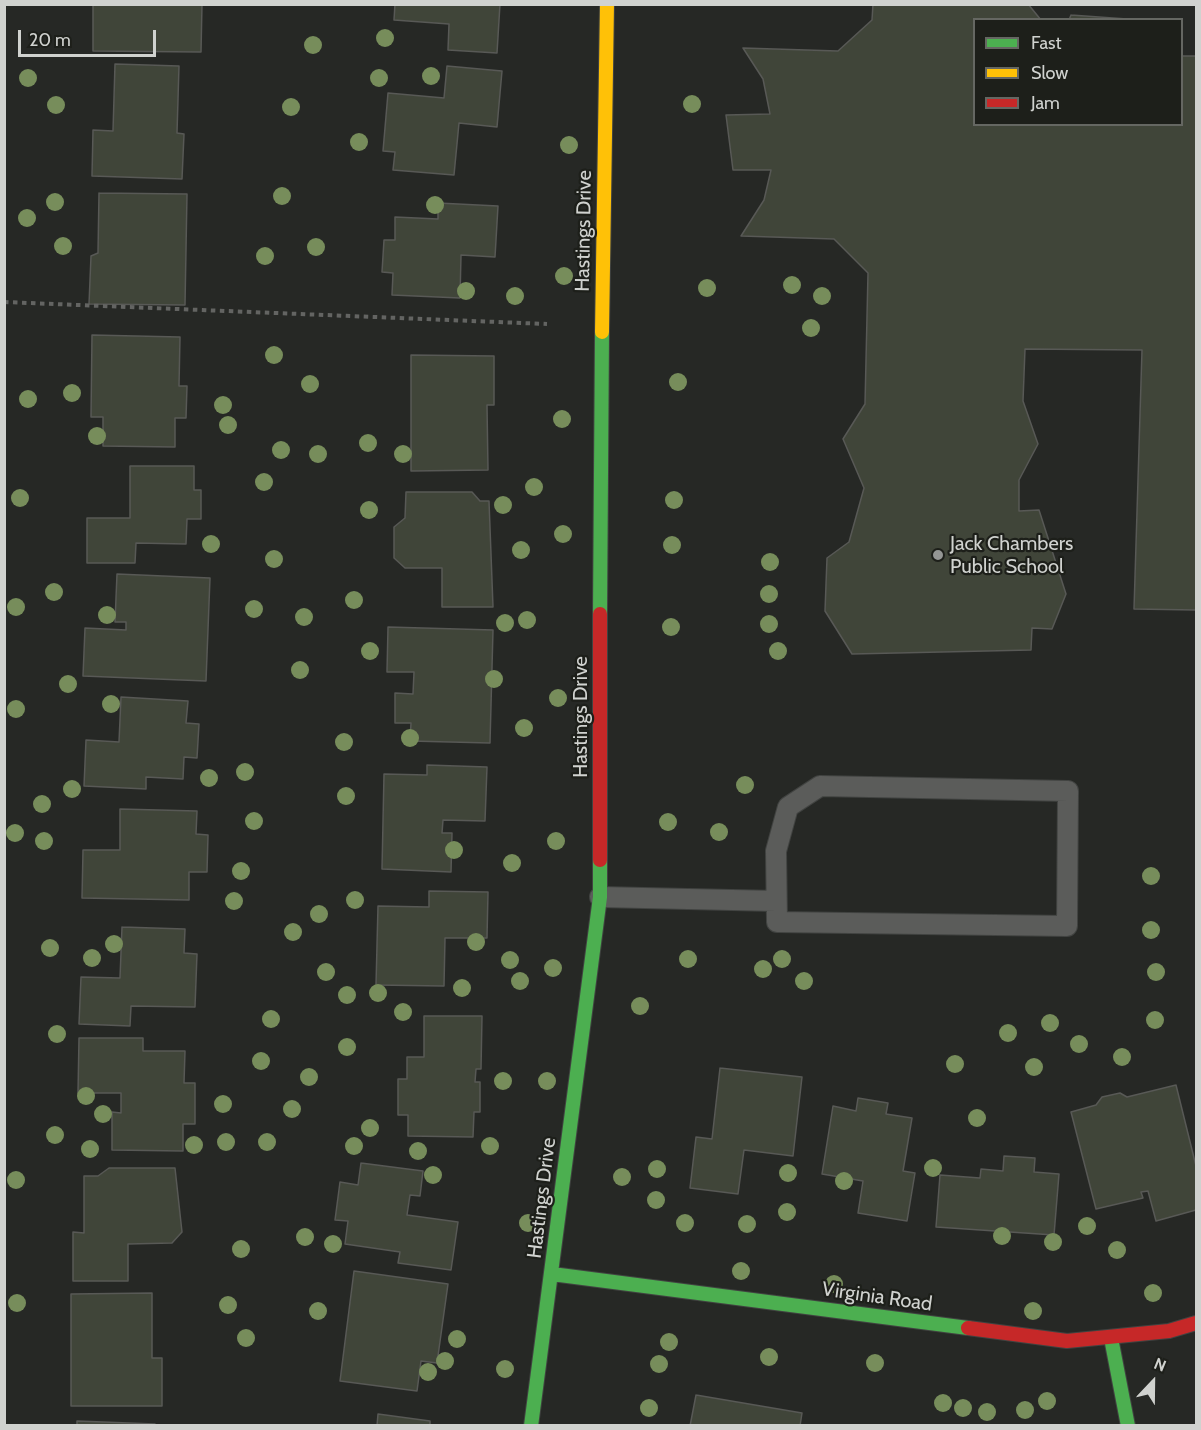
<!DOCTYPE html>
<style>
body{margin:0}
#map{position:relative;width:1201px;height:1430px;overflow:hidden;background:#262825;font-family:Cabin,sans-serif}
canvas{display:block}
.frame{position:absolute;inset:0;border:6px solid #d0d2cf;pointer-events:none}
.legend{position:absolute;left:973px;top:18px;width:210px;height:108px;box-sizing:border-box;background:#1d1f1a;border:2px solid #656762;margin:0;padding:8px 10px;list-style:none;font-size:18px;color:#d0d2cf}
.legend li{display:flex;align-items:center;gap:12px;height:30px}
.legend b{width:30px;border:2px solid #656762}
.north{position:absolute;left:1123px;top:1352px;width:60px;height:60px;-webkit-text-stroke:4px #1d1f1a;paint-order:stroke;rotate:22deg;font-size:16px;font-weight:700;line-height:24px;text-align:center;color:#d0d2cf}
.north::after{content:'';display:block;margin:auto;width:21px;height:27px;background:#d0d2cf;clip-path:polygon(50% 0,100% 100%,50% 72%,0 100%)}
.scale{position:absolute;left:18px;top:30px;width:138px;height:27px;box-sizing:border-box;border:3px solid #d0d2cf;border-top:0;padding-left:8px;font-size:18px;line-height:21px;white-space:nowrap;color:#d0d2cf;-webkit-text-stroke:4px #1d1f1a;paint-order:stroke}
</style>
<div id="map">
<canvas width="1201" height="1430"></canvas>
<div class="frame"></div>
<ul class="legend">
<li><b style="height:8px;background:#4caf50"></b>Fast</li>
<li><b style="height:8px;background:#ffc107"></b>Slow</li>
<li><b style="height:8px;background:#c62828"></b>Jam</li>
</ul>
<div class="north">N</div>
<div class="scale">20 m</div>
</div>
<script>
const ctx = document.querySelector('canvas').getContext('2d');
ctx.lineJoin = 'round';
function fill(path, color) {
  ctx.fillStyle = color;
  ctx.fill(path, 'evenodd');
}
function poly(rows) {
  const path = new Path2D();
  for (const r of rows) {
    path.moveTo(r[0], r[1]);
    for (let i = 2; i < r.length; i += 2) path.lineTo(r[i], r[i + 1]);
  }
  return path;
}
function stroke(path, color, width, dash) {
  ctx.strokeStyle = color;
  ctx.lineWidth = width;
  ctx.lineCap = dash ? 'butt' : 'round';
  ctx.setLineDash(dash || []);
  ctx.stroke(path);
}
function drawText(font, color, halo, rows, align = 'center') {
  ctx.font = font + ' Cabin,sans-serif';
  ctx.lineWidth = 4.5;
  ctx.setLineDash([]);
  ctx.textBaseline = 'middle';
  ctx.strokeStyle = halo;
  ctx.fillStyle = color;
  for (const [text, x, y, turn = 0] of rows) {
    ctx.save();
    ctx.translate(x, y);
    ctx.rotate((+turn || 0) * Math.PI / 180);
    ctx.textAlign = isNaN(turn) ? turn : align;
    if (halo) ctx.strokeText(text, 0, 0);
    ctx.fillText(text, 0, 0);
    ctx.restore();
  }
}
const building = poly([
 [93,4,202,4,201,52,93,51,93,4],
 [395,4,500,4,497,53,448,50,449,24,394,20,395,4],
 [873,4,1028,4,1041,20,974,20,974,124,1182,124,1182,56,1196,56,1196,610,1134,609,1142,350,1025,349,1023,401,1038,444,1019,480,1019,511,1039,510,1066,594,1052,629,1032,628,1031,650,852,654,825,611,827,558,849,542,864,488,843,439,865,404,868,273,834,239,741,236,764,200,771,170,733,170,726,115,770,114,763,79,743,48,838,51,872,20,873,4],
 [1071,15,1127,19,1127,20,1069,20,1071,15],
 [115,64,179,66,177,133,184,134,182,179,92,176,93,130,113,131,115,64],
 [447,66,502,71,497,127,459,123,454,175,393,170,395,152,383,151,388,93,444,98,447,66],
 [99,193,187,194,185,305,89,304,91,256,98,253,99,193],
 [438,203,498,206,495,257,461,255,460,298,392,295,393,273,382,272,384,240,395,240,395,217,438,219,438,203],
 [92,335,180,337,179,386,187,386,186,418,175,418,175,447,103,446,103,417,91,417,92,335],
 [411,355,494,356,494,405,487,405,488,470,411,471,411,355],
 [130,466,194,466,194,490,201,490,201,519,187,519,186,544,136,543,135,563,87,563,87,518,130,518,130,466],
 [406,492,472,492,480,501,489,501,493,607,442,607,442,568,405,568,394,558,394,527,405,518,406,492],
 [117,574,210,578,206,681,83,676,85,628,126,630,126,622,115,622,117,574],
 [388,627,493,630,490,743,410,741,411,723,395,723,395,693,413,694,414,672,387,672,388,627],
 [121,697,188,701,186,723,199,724,197,758,184,757,183,779,146,777,146,789,84,786,86,740,119,742,121,697],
 [427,765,487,767,485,821,443,820,442,833,452,833,451,872,382,869,384,774,427,775,427,765],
 [120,809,197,811,196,834,208,835,207,872,189,872,189,900,82,898,83,850,120,850,120,809],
 [429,891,488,892,487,938,445,938,444,986,376,985,378,906,429,907,429,891],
 [122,927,185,929,184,953,197,954,195,1007,131,1006,130,1026,79,1024,81,977,120,978,122,927],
 [424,1016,482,1016,481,1069,476,1069,475,1082,480,1082,480,1112,474,1112,473,1137,408,1136,408,1115,398,1115,398,1079,407,1079,407,1057,424,1057,424,1016],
 [79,1038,143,1038,143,1051,185,1051,184,1083,195,1083,195,1124,183,1124,183,1151,112,1150,112,1112,121,1113,121,1093,78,1093,79,1038],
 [720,1068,802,1077,793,1156,744,1150,738,1194,690,1188,696,1137,712,1139,720,1068],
 [1176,1085,1196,1166,1196,1210,1156,1221,1148,1191,1141,1192,1143,1198,1096,1209,1071,1112,1096,1105,1102,1097,1120,1093,1127,1097,1176,1085],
 [858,1098,888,1103,886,1114,912,1118,903,1171,915,1173,907,1221,858,1213,863,1181,822,1174,833,1106,856,1111,858,1098],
 [1004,1156,1035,1158,1034,1172,1059,1174,1054,1235,936,1227,940,1175,980,1178,981,1169,1003,1171,1004,1156],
 [361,1163,423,1171,420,1196,410,1195,407,1215,458,1222,451,1270,398,1263,400,1252,345,1244,348,1221,335,1220,340,1182,358,1185,361,1163],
 [109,1168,175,1168,182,1232,172,1243,128,1244,128,1281,73,1281,73,1232,84,1233,84,1176,98,1176,109,1168],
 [354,1271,448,1284,437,1363,421,1361,417,1391,340,1381,354,1271],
 [152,1293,152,1358,162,1358,162,1406,71,1406,71,1294,152,1293],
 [696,1395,802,1413,800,1426,690,1426,696,1395],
 [378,1414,430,1421,430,1426,377,1426,378,1414],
 [77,1421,155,1424,154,1426,77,1426,77,1421]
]);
fill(building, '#404539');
stroke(building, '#585956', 1.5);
const lane = poly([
 [820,786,1068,791,1067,926,777,922,776,851,788,807,820,786],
 [600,897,776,901]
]);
const fast = poly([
 [600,614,602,332],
 [552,1274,968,1328],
 [1111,1338,1128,1426],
 [531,1426,600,897,600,860]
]);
const slow = poly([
 [602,332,607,4]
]);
const jam = poly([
 [600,614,600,860],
 [968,1328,1067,1341,1169,1331,1196,1323]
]);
stroke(lane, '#414341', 22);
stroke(fast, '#414341', 16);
stroke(slow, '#414341', 16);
stroke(jam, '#414341', 16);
stroke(poly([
 [4,302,547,324]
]), '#636462', 4, [4.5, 4.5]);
stroke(lane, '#5b5c5a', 20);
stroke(fast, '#4caf50', 14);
stroke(slow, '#ffc107', 14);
stroke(jam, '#c62828', 14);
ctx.fillStyle = '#778d5b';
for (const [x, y] of [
 [385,38],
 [313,45],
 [431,76],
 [28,78],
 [379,78],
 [692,104],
 [56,105],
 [291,107],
 [359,142],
 [569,145],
 [282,196],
 [55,202],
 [435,205],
 [27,218],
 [63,246],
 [316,247],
 [265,256],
 [564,276],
 [792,285],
 [707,288],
 [466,291],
 [515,296],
 [822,296],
 [811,328],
 [274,355],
 [678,382],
 [310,384],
 [72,393],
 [28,399],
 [223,405],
 [562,419],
 [228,425],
 [97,436],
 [368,443],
 [281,450],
 [318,454],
 [403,454],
 [264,482],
 [534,487],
 [20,498],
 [674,500],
 [503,505],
 [369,510],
 [563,534],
 [211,544],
 [672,545],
 [521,550],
 [274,559],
 [770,562],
 [54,592],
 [769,594],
 [354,600],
 [16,607],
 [254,609],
 [107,615],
 [304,617],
 [527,620],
 [505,623],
 [769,624],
 [671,627],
 [370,651],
 [778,651],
 [300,670],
 [494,679],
 [68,684],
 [558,698],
 [111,704],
 [16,709],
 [524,728],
 [410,738],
 [344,742],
 [245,772],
 [209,778],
 [745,785],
 [72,789],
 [346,796],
 [42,804],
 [254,821],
 [668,822],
 [719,832],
 [15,833],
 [44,841],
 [556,841],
 [454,850],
 [512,863],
 [241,871],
 [1151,876],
 [355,900],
 [234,901],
 [319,914],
 [1151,930],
 [293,932],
 [476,942],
 [114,944],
 [50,948],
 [92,958],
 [688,959],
 [782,959],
 [510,960],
 [553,968],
 [763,969],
 [326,972],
 [1156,972],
 [520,981],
 [804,981],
 [462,988],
 [378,993],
 [347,995],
 [640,1006],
 [403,1012],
 [271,1019],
 [1155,1020],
 [1050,1023],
 [1008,1033],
 [57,1034],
 [1079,1044],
 [347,1047],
 [1122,1057],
 [261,1061],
 [955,1064],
 [1034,1067],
 [309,1077],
 [503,1081],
 [547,1081],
 [86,1096],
 [223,1104],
 [292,1109],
 [103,1114],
 [977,1118],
 [370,1128],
 [55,1135],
 [226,1142],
 [267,1142],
 [194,1145],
 [354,1146],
 [490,1146],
 [90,1149],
 [418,1151],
 [933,1168],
 [657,1169],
 [788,1173],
 [433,1175],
 [622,1177],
 [16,1180],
 [844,1181],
 [656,1200],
 [787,1212],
 [528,1223],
 [685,1223],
 [747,1224],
 [1087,1226],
 [1002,1236],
 [305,1237],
 [1053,1242],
 [333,1244],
 [241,1249],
 [1117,1250],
 [741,1271],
 [834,1284],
 [1153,1293],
 [17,1303],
 [228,1305],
 [318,1311],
 [1033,1311],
 [246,1338],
 [457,1339],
 [669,1342],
 [769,1357],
 [445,1361],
 [875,1363],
 [659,1364],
 [505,1369],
 [428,1372],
 [1047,1401],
 [943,1403],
 [649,1408],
 [963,1408],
 [1025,1410],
 [987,1412]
]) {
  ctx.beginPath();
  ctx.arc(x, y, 9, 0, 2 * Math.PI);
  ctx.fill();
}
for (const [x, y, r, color] of [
 [938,555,6,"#949694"]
]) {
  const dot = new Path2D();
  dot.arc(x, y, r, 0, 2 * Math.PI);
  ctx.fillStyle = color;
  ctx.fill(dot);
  stroke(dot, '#1d1f1a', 2);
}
drawText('20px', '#d0d2cf', '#1d1f1a', [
 ["Hastings Drive",584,231,-89],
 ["Hastings Drive",581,717,-90],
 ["Hastings Drive",542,1198,-83],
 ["Virginia Road",877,1297,8]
]);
drawText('20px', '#d0d2cf', '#1d1f1a', [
 ["Jack Chambers",950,544],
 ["Public School",950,567]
], 'left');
</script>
